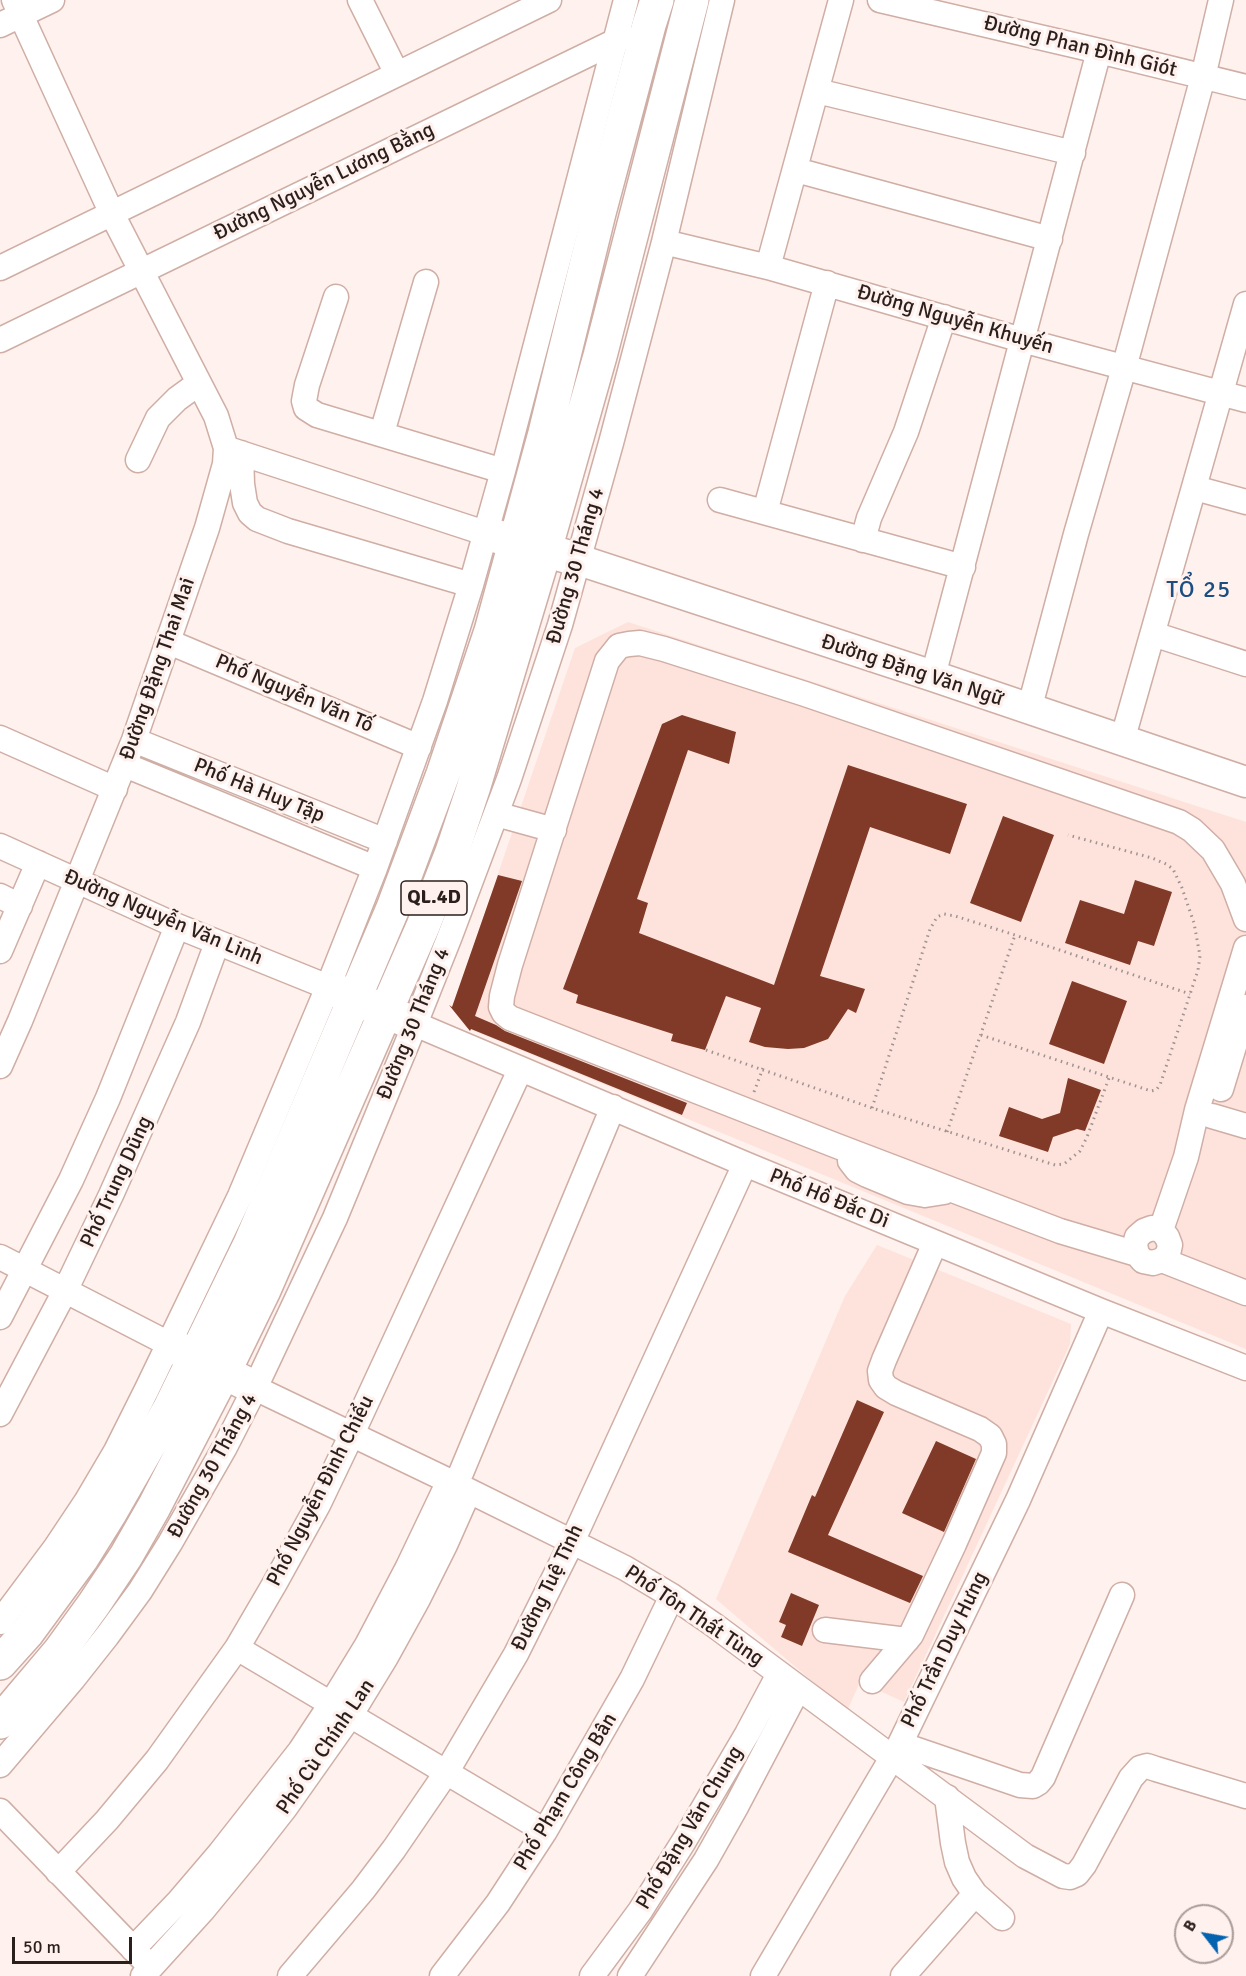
<!DOCTYPE html>
<meta charset="utf-8">
<style>
body{margin:0}
#map{position:relative;width:1246px;height:1976px;overflow:hidden;background:#fff1ed;font-family:Signika,sans-serif}
canvas{display:block}
.north{position:absolute;left:1174px;top:1904px;width:60px;height:60px;box-sizing:border-box;background:#fff1ed;border:2px solid #aa9d99;border-radius:50%;rotate:301deg;font-size:16px;font-weight:700;line-height:24px;text-align:center;color:#2b1f1b}
.north::after{content:'';display:block;margin:auto;width:21px;height:27px;background:#0462af;clip-path:polygon(50% 0,100% 100%,50% 72%,0 100%)}
.scale{position:absolute;left:12px;top:1937px;width:120px;height:27px;box-sizing:border-box;border:3px solid #2b1f1b;border-top:0;padding-left:8px;font-size:18px;line-height:21px;white-space:nowrap;color:#2b1f1b;-webkit-text-stroke:4px #fff1ed;paint-order:stroke}
</style>
<div id="map">
<canvas width="1246" height="1976"></canvas>
<div class="north">B</div>
<div class="scale">50 m</div>
</div>
<script>
const ctx = document.querySelector('canvas').getContext('2d');
ctx.lineJoin = 'round';
function fill(path, color) {
  ctx.fillStyle = color;
  ctx.fill(path, 'evenodd');
}
function poly(rows) {
  const path = new Path2D();
  for (const r of rows) {
    path.moveTo(r[0], r[1]);
    for (let i = 2; i < r.length; i += 2) path.lineTo(r[i], r[i + 1]);
  }
  return path;
}
function stroke(path, color, width, dash) {
  ctx.strokeStyle = color;
  ctx.lineWidth = width;
  ctx.lineCap = dash ? 'butt' : 'round';
  ctx.setLineDash(dash || []);
  ctx.stroke(path);
}
function drawText(font, color, halo, rows, align = 'center') {
  ctx.font = font + ' Signika,sans-serif';
  ctx.lineWidth = 6;
  ctx.setLineDash([]);
  ctx.textBaseline = 'middle';
  ctx.strokeStyle = halo;
  ctx.fillStyle = color;
  for (const [text, x, y, turn = 0] of rows) {
    ctx.save();
    ctx.translate(x, y);
    ctx.rotate((+turn || 0) * Math.PI / 180);
    ctx.textAlign = isNaN(turn) ? turn : align;
    if (halo) ctx.strokeText(text, 0, 0);
    ctx.fillText(text, 0, 0);
    ctx.restore();
  }
}
fill(poly([
 [628,622,1246,822,1246,1349,467,1028,452,1009,575,648],
 [877,1245,1071,1324,1070,1344,904,1702,860,1682,847,1711,716,1599,845,1296]
]), '#fde3dc');
fill(poly([
 [682,715,736,732,729,764,688,750,637,899,648,903,639,933,774,985,848,765,967,804,950,854,870,827,820,976,865,989,856,1013,848,1009,828,1039,804,1048,788,1049,765,1047,749,1042,761,1008,726,996,705,1050,671,1041,673,1034,576,1003,578,995,563,989,662,724],
 [1003,816,1054,835,1021,922,970,903],
 [498,875,522,881,475,1016,496,1025,505,1031,687,1103,682,1115,471,1029,470,1031,449,1005,452,1007],
 [1135,880,1172,892,1154,946,1138,941,1130,965,1065,943,1080,900,1124,914],
 [1072,981,1127,1001,1104,1064,1049,1044],
 [1068,1078,1101,1090,1085,1131,1077,1129,1053,1137,1048,1152,999,1136,1009,1107,1042,1119,1060,1113],
 [857,1400,884,1412,828,1535,923,1576,910,1603,788,1552,812,1495,815,1497],
 [936,1441,976,1459,944,1532,902,1513],
 [791,1593,819,1605,802,1646,781,1637,786,1625,779,1622]
]), '#803a27');
const minor = poly([
 [360,0,397,74],
 [880,0,1099,51,1246,87],
 [0,25,52,0],
 [817,91,1073,153],
 [796,170,1050,239],
 [664,242,768,267,1022,340,1246,400],
 [768,267,841,0],
 [0,268,549,0],
 [336,297,307,385,304,401,306,408,317,415,503,471],
 [0,340,624,37],
 [382,433,426,282],
 [228,449,485,533],
 [241,453,242,484,245,503,250,513,257,519,288,531,471,585],
 [138,460,158,418,177,399,199,383],
 [1195,488,1246,502],
 [720,500,963,567],
 [765,512,827,283],
 [863,540,869,518,906,432,944,317],
 [1153,634,1246,664],
 [169,642,419,747],
 [933,676,1099,51],
 [1029,710,1076,534,1124,368,1203,77,1221,0],
 [0,738,115,789],
 [134,740,385,841],
 [1122,741,1246,304],
 [125,765,375,868],
 [496,814,554,830],
 [0,846,177,926,328,987],
 [0,896,20,906],
 [0,951,38,863],
 [415,1024,745,1164,1101,1311,1246,1368],
 [0,1066,20,1021,134,740,207,528,225,464,226,448,216,416,112,214,14,0],
 [1221,1089,1246,1007],
 [1212,1116,1246,1126],
 [850,1161,857,1170,867,1175,908,1192,925,1195,944,1192],
 [1161,1230,1186,1157,1197,1110,1246,948],
 [1137,1254,1060,1231,837,1146,510,1018,504,1013,501,1007,502,996,510,965,607,661,619,646,629,644,640,643,664,649,805,694,1179,822,1192,830,1213,850,1233,884,1246,919],
 [0,1257,169,1344],
 [1162,1260,1168,1254,1170,1245,1167,1237,1161,1230,1152,1228,1144,1231,1137,1237,1135,1245,1137,1254,1143,1261,1153,1263,1162,1260,1246,1293],
 [0,1317,71,1180,108,1098,177,926],
 [255,1388,449,1481,625,1568,672,1596,714,1625,1025,1856,1063,1876,1070,1877,1077,1874,1084,1865,1131,1778,1140,1768,1147,1766,1156,1769,1246,1796],
 [0,1414,65,1291,111,1195,188,1022,217,943],
 [456,1485,613,1107],
 [0,1622,56,1547,86,1502,116,1451,147,1389,240,1196,328,987,375,868,435,701,471,585,503,471,626,0],
 [825,1630,907,1640],
 [237,1648,545,1831],
 [872,1681,911,1635,954,1544,994,1453,994,1444,990,1436,980,1429,896,1393,886,1387,881,1380,880,1371,884,1360,935,1243],
 [900,1744,1020,1785,1033,1786,1038,1783,1043,1777,1122,1595],
 [0,1765,73,1679,107,1636,140,1591,170,1543,225,1447,255,1388,335,1218,415,1024,450,936,509,779,560,625,611,443,664,242,722,0],
 [947,1797,953,1843,957,1862,964,1878,975,1894,1002,1918],
 [0,1811,144,1960],
 [58,1872,107,1820,157,1760,237,1648,275,1583,318,1505,351,1436,520,1070],
 [133,1949,179,1901,220,1853,300,1751,331,1704,367,1645,408,1567,449,1481],
 [143,1976,202,1911,249,1854,285,1808,350,1716,386,1657,418,1599,445,1545,469,1491],
 [290,1976,363,1890,394,1849,446,1773,516,1654,572,1542,745,1164],
 [442,1976,498,1903,545,1831,632,1679,672,1596],
 [592,1976,640,1911,684,1841,747,1734,779,1674],
 [630,1976,706,1860,737,1805,798,1689],
 [763,1976,900,1744,1018,1500,1101,1311],
 [903,1976,975,1894]
]);
const major = poly([
 [579,560,933,676,1246,782]
]);
const highway = poly([
 [485,533,579,560],
 [328,987,415,1024],
 [169,1344,255,1388],
 [0,1663,27,1633,82,1558,110,1513,170,1408,250,1244,393,908,443,774,491,631,545,433,599,213,649,25,657,0],
 [0,1722,60,1651,94,1604,126,1556,154,1507,224,1372,264,1290,423,926,452,852,474,786,545,550,600,356,692,0]
]);
stroke(minor, '#cfaea5', 27);
stroke(major, '#cfaea5', 33);
stroke(highway, '#cfaea5', 36);
stroke(poly([
 [981,1035,1151,1091,1156,1090,1160,1085,1198,970,1200,956,1194,923,1182,888,1173,869,1166,864,1152,858,1068,835],
 [706,1050,872,1108,1055,1165,1064,1164,1080,1151,1087,1137,1109,1078],
 [754,1092,763,1068],
 [872,1108,930,929,937,917,944,914,955,916,1015,935,1190,994],
 [947,1132,1015,935]
]), '#a0938f', 3, [1.5, 4.5]);
stroke(minor, '#fff', 24);
stroke(major, '#fff', 30);
stroke(highway, '#fff', 33);
for (const [x, y, w] of [
 [434,898,66]
]) {
  const box = new Path2D();
  box.roundRect(x - w / 2, y - 17, w, 34, 4.5);
  ctx.fillStyle = '#fff1ed';
  ctx.fill(box);
  stroke(box, '#2b1f1b', 1.5);
}
drawText('bold 20px', '#2b1f1b', null, [
 ["QL.4D",434,898]
]);
drawText('21px', '#2b1f1b', '#fff1ed', [
 ["Đường Phan Đình Giót",1080,47,14],
 ["Đường Nguyễn Lương Bằng",324,182,-26],
 ["Đường Nguyễn Khuyến",955,320,16],
 ["Đường 30 Tháng 4",576,566,-74],
 ["Đường Đặng Thai Mai",158,669,-71],
 ["Đường Đặng Văn Ngữ",912,671,18],
 ["Phố Nguyễn Văn Tố",294,694,23],
 ["Phố Hà Huy Tập",259,791,22],
 ["Đường Nguyễn Văn Linh",163,918,23],
 ["Đường 30 Tháng 4",414,1024,-68],
 ["Phố Trung Dũng",117,1182,-65],
 ["Phố Hồ Đắc Di",829,1199,22],
 ["Đường 30 Tháng 4",213,1466,-61],
 ["Phố Nguyễn Đình Chiểu",321,1491,-63],
 ["Đường Tuệ Tĩnh",548,1588,-64],
 ["Phố Tôn Thất Tùng",694,1616,34],
 ["Phố Trần Duy Hưng",945,1650,-64],
 ["Phố Cù Chính Lan",326,1747,-56],
 ["Phố Phạm Công Bân",566,1792,-59],
 ["Phố Đặng Văn Chung",690,1828,-59]
]);
ctx.letterSpacing = '1.5px';
drawText('24px', '#1c4e81', '#fff1ed', [
 ["TỔ 25",1199,591]
]);
ctx.letterSpacing = '0px';
</script>
